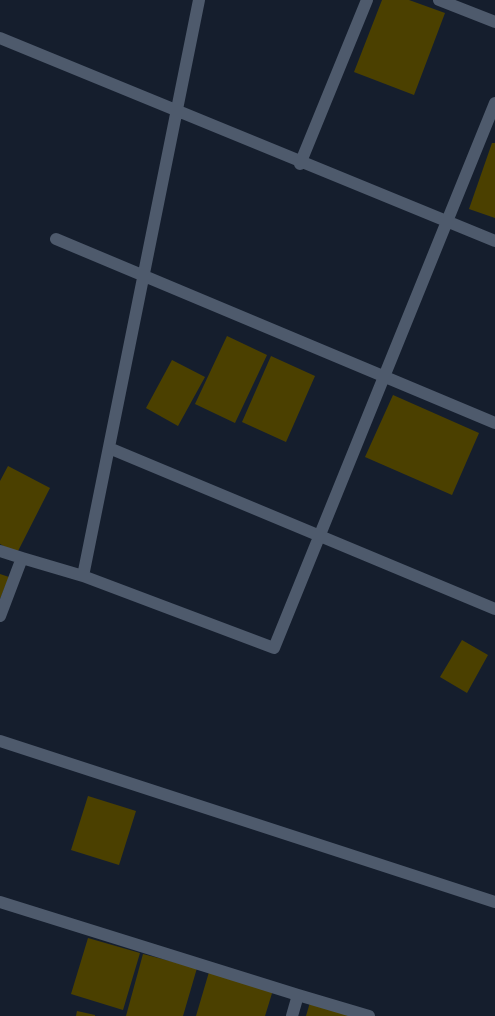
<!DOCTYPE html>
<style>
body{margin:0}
canvas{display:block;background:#151e2d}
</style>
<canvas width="495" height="1016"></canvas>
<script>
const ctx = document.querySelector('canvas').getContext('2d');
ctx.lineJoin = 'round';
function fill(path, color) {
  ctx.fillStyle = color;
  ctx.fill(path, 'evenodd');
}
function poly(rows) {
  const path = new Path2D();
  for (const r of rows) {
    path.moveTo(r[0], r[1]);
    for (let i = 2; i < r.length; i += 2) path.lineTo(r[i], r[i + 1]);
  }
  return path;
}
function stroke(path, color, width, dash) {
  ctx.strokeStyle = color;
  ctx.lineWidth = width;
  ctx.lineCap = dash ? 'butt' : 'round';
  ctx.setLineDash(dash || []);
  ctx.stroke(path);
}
fill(poly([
 [382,0,409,0,445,13,414,95,354,72],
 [492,143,495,143,495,218,469,209],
 [227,336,267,355,235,423,195,404],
 [271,356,315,376,286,442,242,422],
 [172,360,205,377,178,426,146,408],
 [393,395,479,433,452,495,365,457],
 [8,466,50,488,17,553,0,544,0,481],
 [0,574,9,577,0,599],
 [462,640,488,655,467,693,440,677],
 [88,796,136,811,119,865,71,850],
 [88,938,140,953,123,1010,71,994],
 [143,954,197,968,183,1016,126,1016],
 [209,972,273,990,265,1016,196,1016],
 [311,999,365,1016,306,1016],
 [77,1011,95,1015,95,1016,76,1016]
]), '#4b4000');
stroke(poly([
 [439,0,495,22],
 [0,38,495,241],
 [300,164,367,0],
 [56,239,495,423],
 [109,448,495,609],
 [0,551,22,558],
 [83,576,274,648,495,103],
 [0,616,22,558,83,576,199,0],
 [0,741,495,902],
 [0,902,298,995,369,1016],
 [292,1016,298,995]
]), '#4e5a6c', 12);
</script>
